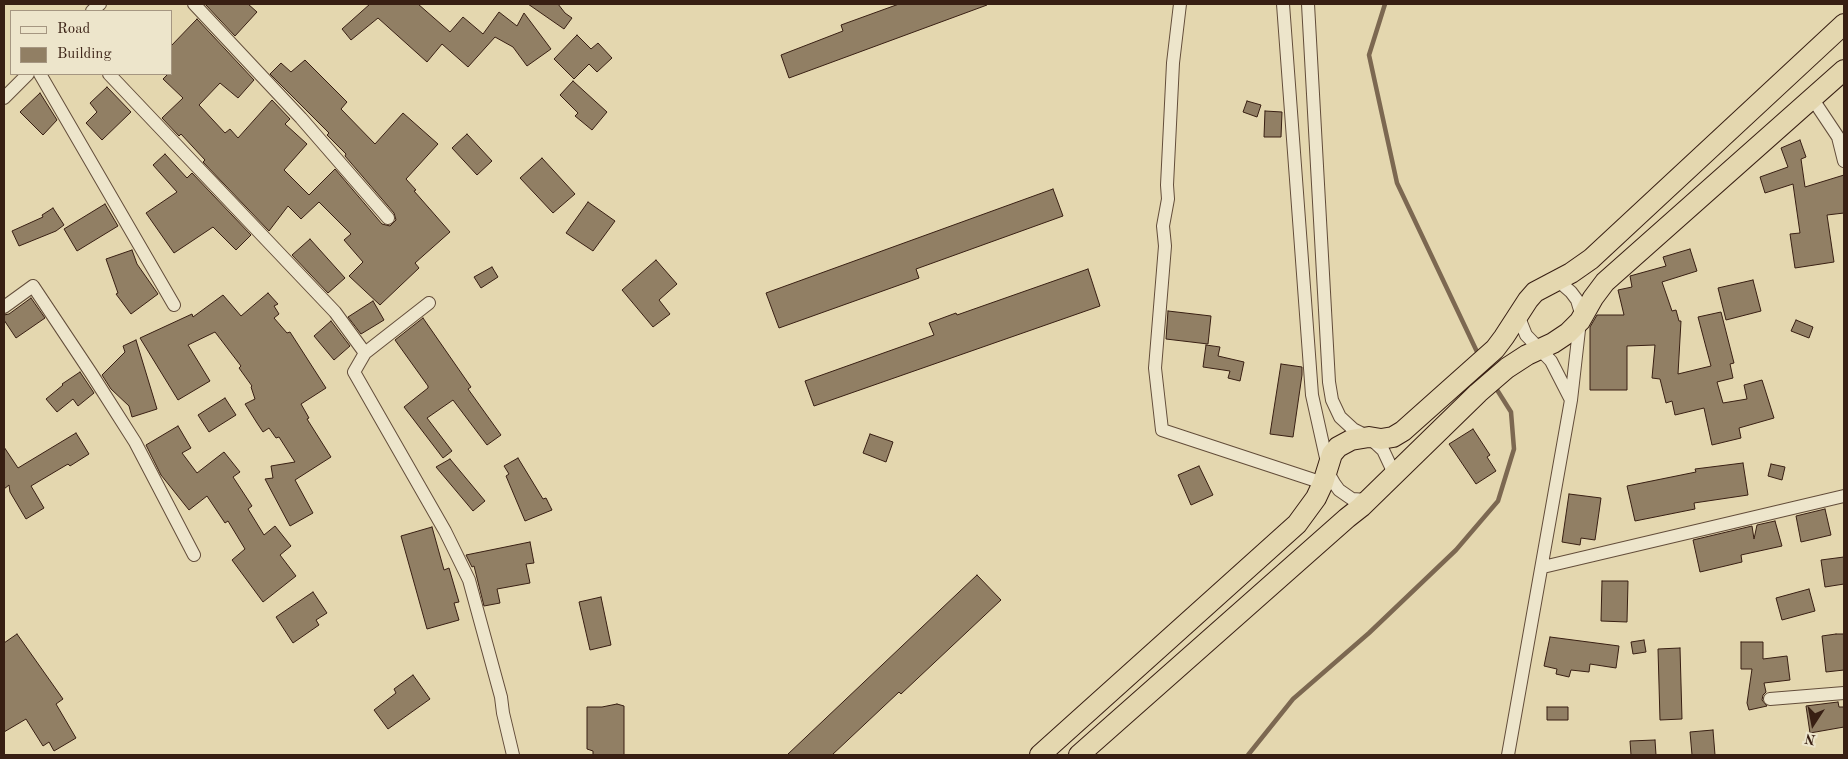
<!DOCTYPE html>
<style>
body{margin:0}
#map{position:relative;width:1848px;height:759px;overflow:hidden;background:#e4d7af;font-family:"Old Standard TT",serif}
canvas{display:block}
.frame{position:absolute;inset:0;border:5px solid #381f13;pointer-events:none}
.legend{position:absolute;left:10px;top:10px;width:162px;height:65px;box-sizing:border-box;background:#ede5cb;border:1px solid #a59681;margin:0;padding:6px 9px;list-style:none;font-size:15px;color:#381f13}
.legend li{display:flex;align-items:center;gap:10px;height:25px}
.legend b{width:25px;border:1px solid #a59681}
.north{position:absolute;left:1788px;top:699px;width:50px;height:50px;-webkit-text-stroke:4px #ede5cb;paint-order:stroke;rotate:191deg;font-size:14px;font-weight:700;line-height:20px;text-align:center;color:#381f13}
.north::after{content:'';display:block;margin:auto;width:18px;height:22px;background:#381f13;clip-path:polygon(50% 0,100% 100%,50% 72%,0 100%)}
</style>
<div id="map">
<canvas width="1848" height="759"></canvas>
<div class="frame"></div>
<ul class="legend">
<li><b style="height:6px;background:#ede5cb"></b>Road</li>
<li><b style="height:14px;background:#917f64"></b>Building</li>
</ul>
<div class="north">N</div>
</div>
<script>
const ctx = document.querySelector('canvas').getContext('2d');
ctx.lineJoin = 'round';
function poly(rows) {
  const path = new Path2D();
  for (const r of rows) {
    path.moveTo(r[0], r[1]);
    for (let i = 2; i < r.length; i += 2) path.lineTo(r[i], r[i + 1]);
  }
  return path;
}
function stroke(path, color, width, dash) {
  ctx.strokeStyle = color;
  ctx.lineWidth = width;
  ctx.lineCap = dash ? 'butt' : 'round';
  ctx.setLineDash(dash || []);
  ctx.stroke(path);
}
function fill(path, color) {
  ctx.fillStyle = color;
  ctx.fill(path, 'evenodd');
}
stroke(poly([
 [1385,4,1369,55,1397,183,1479,356],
 [1248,755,1293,699,1369,633,1456,550,1498,501,1514,449,1511,412,1494,385]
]), '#7c6851', 4.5);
const building = poly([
 [205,4,248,4,257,12,235,36,205,4],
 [370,4,418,4,450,32,463,17,483,34,499,12,517,26,524,13,551,49,527,66,513,47,495,37,468,67,442,44,427,62,378,18,351,40,342,29,370,4],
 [528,4,558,4,565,13,572,18,564,29,528,4],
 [899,4,987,4,987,5,789,78,781,55,843,31,841,25,899,4],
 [197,19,254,80,238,98,220,83,199,105,225,133,230,129,238,138,272,100,290,119,285,124,307,144,284,170,309,195,335,169,382,224,390,226,396,220,394,213,345,156,346,154,327,135,329,133,270,74,281,63,291,72,305,60,347,102,341,109,375,144,403,113,438,144,406,179,416,190,414,191,450,232,415,263,419,268,380,305,349,276,363,262,344,240,351,234,319,202,301,219,288,206,269,231,203,162,205,160,181,134,179,136,162,118,183,98,163,79,168,74,171,74,171,46,197,19],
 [577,35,591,49,598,43,612,58,597,72,589,64,574,79,554,59,577,35],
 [573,81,607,112,592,130,575,116,578,113,560,95,573,81],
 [107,87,131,112,102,140,86,123,97,112,90,103,107,87],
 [40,93,57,120,43,135,20,112,40,93],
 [1247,101,1261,105,1257,117,1243,112,1247,101],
 [1265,111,1282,112,1281,137,1264,137,1265,111],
 [467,134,492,161,477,175,452,148,467,134],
 [1800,140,1806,157,1801,159,1805,187,1844,175,1844,213,1827,215,1834,262,1795,268,1790,234,1800,233,1793,184,1765,193,1760,177,1788,167,1781,148,1800,140],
 [165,154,187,178,192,173,251,235,236,250,213,227,174,253,146,213,177,192,153,165,165,154],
 [542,158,575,194,553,213,520,178,542,158],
 [1053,189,1063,216,916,269,919,278,779,328,766,293,1053,189],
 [588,202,615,221,593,251,566,233,588,202],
 [105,204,118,226,77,251,64,229,105,204],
 [53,208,64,225,56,231,19,246,12,231,43,217,42,215,53,208],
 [310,239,345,278,328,293,292,255,310,239],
 [1690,249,1697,271,1662,282,1672,311,1676,310,1679,321,1681,321,1678,374,1711,366,1698,317,1721,312,1734,363,1730,364,1733,378,1717,382,1723,403,1747,399,1744,385,1762,380,1774,418,1739,428,1741,438,1712,445,1704,408,1675,415,1672,401,1666,403,1660,379,1652,378,1655,345,1627,346,1627,390,1590,390,1590,327,1597,315,1624,315,1618,290,1632,287,1630,276,1666,266,1663,257,1690,249],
 [132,250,137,264,158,294,131,314,116,294,118,293,106,259,132,250],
 [656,260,677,284,659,300,670,314,653,327,622,290,656,260],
 [492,267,498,277,481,288,474,277,492,267],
 [1088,269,1100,306,814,406,805,381,934,335,929,323,956,313,957,315,1088,269],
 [1753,280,1761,311,1726,320,1718,288,1753,280],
 [268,293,278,304,274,306,279,314,274,318,287,333,290,332,326,388,301,404,309,418,307,419,331,457,295,480,313,513,290,526,265,479,273,478,271,466,295,462,279,437,276,438,269,428,263,432,257,423,245,404,255,399,251,387,252,386,239,368,241,366,215,332,188,345,210,381,178,400,140,338,192,314,193,317,223,295,241,316,268,293],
 [31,298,45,318,16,338,4,320,4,315,9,314,31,298],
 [373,301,384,320,361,334,348,317,373,301],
 [1168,311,1211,316,1208,344,1166,339,1168,311],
 [423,318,471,387,468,389,501,435,487,445,453,400,427,418,452,451,443,458,404,407,428,388,428,386,395,340,423,318],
 [1796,320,1813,327,1809,338,1791,331,1796,320],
 [331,321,350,346,334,360,314,336,331,321],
 [136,340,157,409,132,417,129,406,111,389,102,375,125,352,123,346,136,340],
 [1206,345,1220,347,1218,356,1244,362,1240,381,1228,378,1230,371,1203,367,1206,345],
 [1281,364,1302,367,1302,375,1293,437,1270,434,1281,364],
 [80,372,94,393,78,406,73,399,57,412,46,399,63,385,62,384,80,372],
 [225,398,236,415,209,432,198,415,225,398],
 [178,426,191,448,182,453,197,473,224,452,240,472,233,477,252,506,248,509,264,535,275,526,291,546,280,555,296,576,263,602,232,560,245,549,228,521,225,523,207,496,189,510,161,475,146,445,178,426],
 [1473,429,1490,455,1487,457,1496,471,1476,484,1449,444,1473,429],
 [76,433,89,454,70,466,68,464,31,486,44,508,26,519,10,492,9,485,4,489,4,447,18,468,76,433],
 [870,434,893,442,886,462,863,453,870,434],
 [518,458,543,499,546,498,552,510,525,521,506,476,509,474,504,466,518,458],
 [450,459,485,501,473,511,436,467,450,459],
 [1743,463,1748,495,1694,503,1695,509,1635,521,1627,486,1696,472,1695,469,1743,463],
 [1771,464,1785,467,1782,480,1768,476,1771,464],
 [1199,466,1213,495,1191,505,1178,475,1199,466],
 [1569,494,1601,498,1595,540,1581,538,1580,545,1562,542,1569,494],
 [1825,509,1831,535,1801,542,1796,516,1825,509],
 [1775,521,1782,546,1741,555,1742,562,1700,572,1693,540,1752,526,1754,539,1757,525,1775,521],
 [432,527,444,570,449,568,459,602,454,603,459,620,427,629,401,536,432,527],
 [530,542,534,563,526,564,530,583,497,589,500,603,484,606,474,566,472,567,466,555,530,542],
 [1844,557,1844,584,1825,587,1821,560,1844,557],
 [977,575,1001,600,901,694,899,692,832,755,787,755,977,575],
 [1602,581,1628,581,1627,622,1601,621,1602,581],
 [1809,589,1815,611,1782,620,1776,598,1809,589],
 [313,592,327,613,316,620,319,625,293,643,276,617,313,592],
 [601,597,611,645,590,650,579,602,601,597],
 [17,634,63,699,56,704,76,738,54,751,49,742,43,746,26,719,4,732,4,643,17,634],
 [1836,634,1844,634,1844,670,1826,672,1822,636,1836,634],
 [1550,637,1619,646,1616,668,1590,664,1589,672,1571,670,1569,677,1556,674,1557,669,1544,666,1550,637],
 [1644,640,1646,652,1633,654,1631,642,1644,640],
 [1741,642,1763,642,1763,659,1787,656,1790,680,1764,683,1766,692,1763,695,1762,700,1767,706,1749,710,1747,703,1752,669,1741,669,1741,642],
 [1680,648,1682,719,1660,720,1658,649,1680,648],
 [413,675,430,699,388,729,374,710,396,693,394,689,413,675],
 [1838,702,1839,707,1844,707,1844,727,1810,733,1806,706,1838,702],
 [617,704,624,706,624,755,593,755,593,751,587,749,587,707,602,707,617,704],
 [1547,707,1568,707,1568,720,1547,720,1547,707],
 [1713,730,1715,755,1692,755,1690,732,1713,730],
 [1655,740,1656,755,1631,755,1630,741,1655,740]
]);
fill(building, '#917f64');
stroke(building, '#381f13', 1);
const minor = poly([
 [194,4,301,118,388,218],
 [1180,4,1173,63,1167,185,1168,199,1163,226,1165,246,1155,368,1162,430,1323,483],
 [1283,4,1312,395,1330,476,1334,483,1339,490,1352,499,1368,500],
 [1308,4,1329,382,1332,400,1340,417,1353,429,1369,437,1383,450,1391,467,1392,477],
 [92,11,100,4],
 [40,74,174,305],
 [109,74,335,312,365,353],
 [4,98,28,74],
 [1812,98,1838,137,1844,161],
 [429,303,365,353,354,372,445,531,469,580,501,697,503,713,513,755],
 [4,307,33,286,91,373,135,442,194,555],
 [1518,315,1526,335,1551,361,1570,398],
 [1543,567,1844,496],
 [1770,699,1844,693],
 [1508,755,1571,400,1580,321,1580,310,1577,300,1571,292,1563,285,1555,281]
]);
const trunk = poly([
 [1040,755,1297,524,1316,498,1323,483,1332,454,1338,447,1351,440,1369,437,1381,439,1393,437,1403,431,1495,349,1504,337,1528,300,1535,292,1571,273,1591,259,1844,24],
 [1079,755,1347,518,1361,507,1478,393,1507,368,1527,355,1553,343,1568,333,1580,321,1593,298,1605,282,1844,70]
]);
stroke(minor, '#634d3a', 14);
stroke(trunk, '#381f13', 22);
stroke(minor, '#ede5cb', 12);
stroke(trunk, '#e4d7af', 20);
</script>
